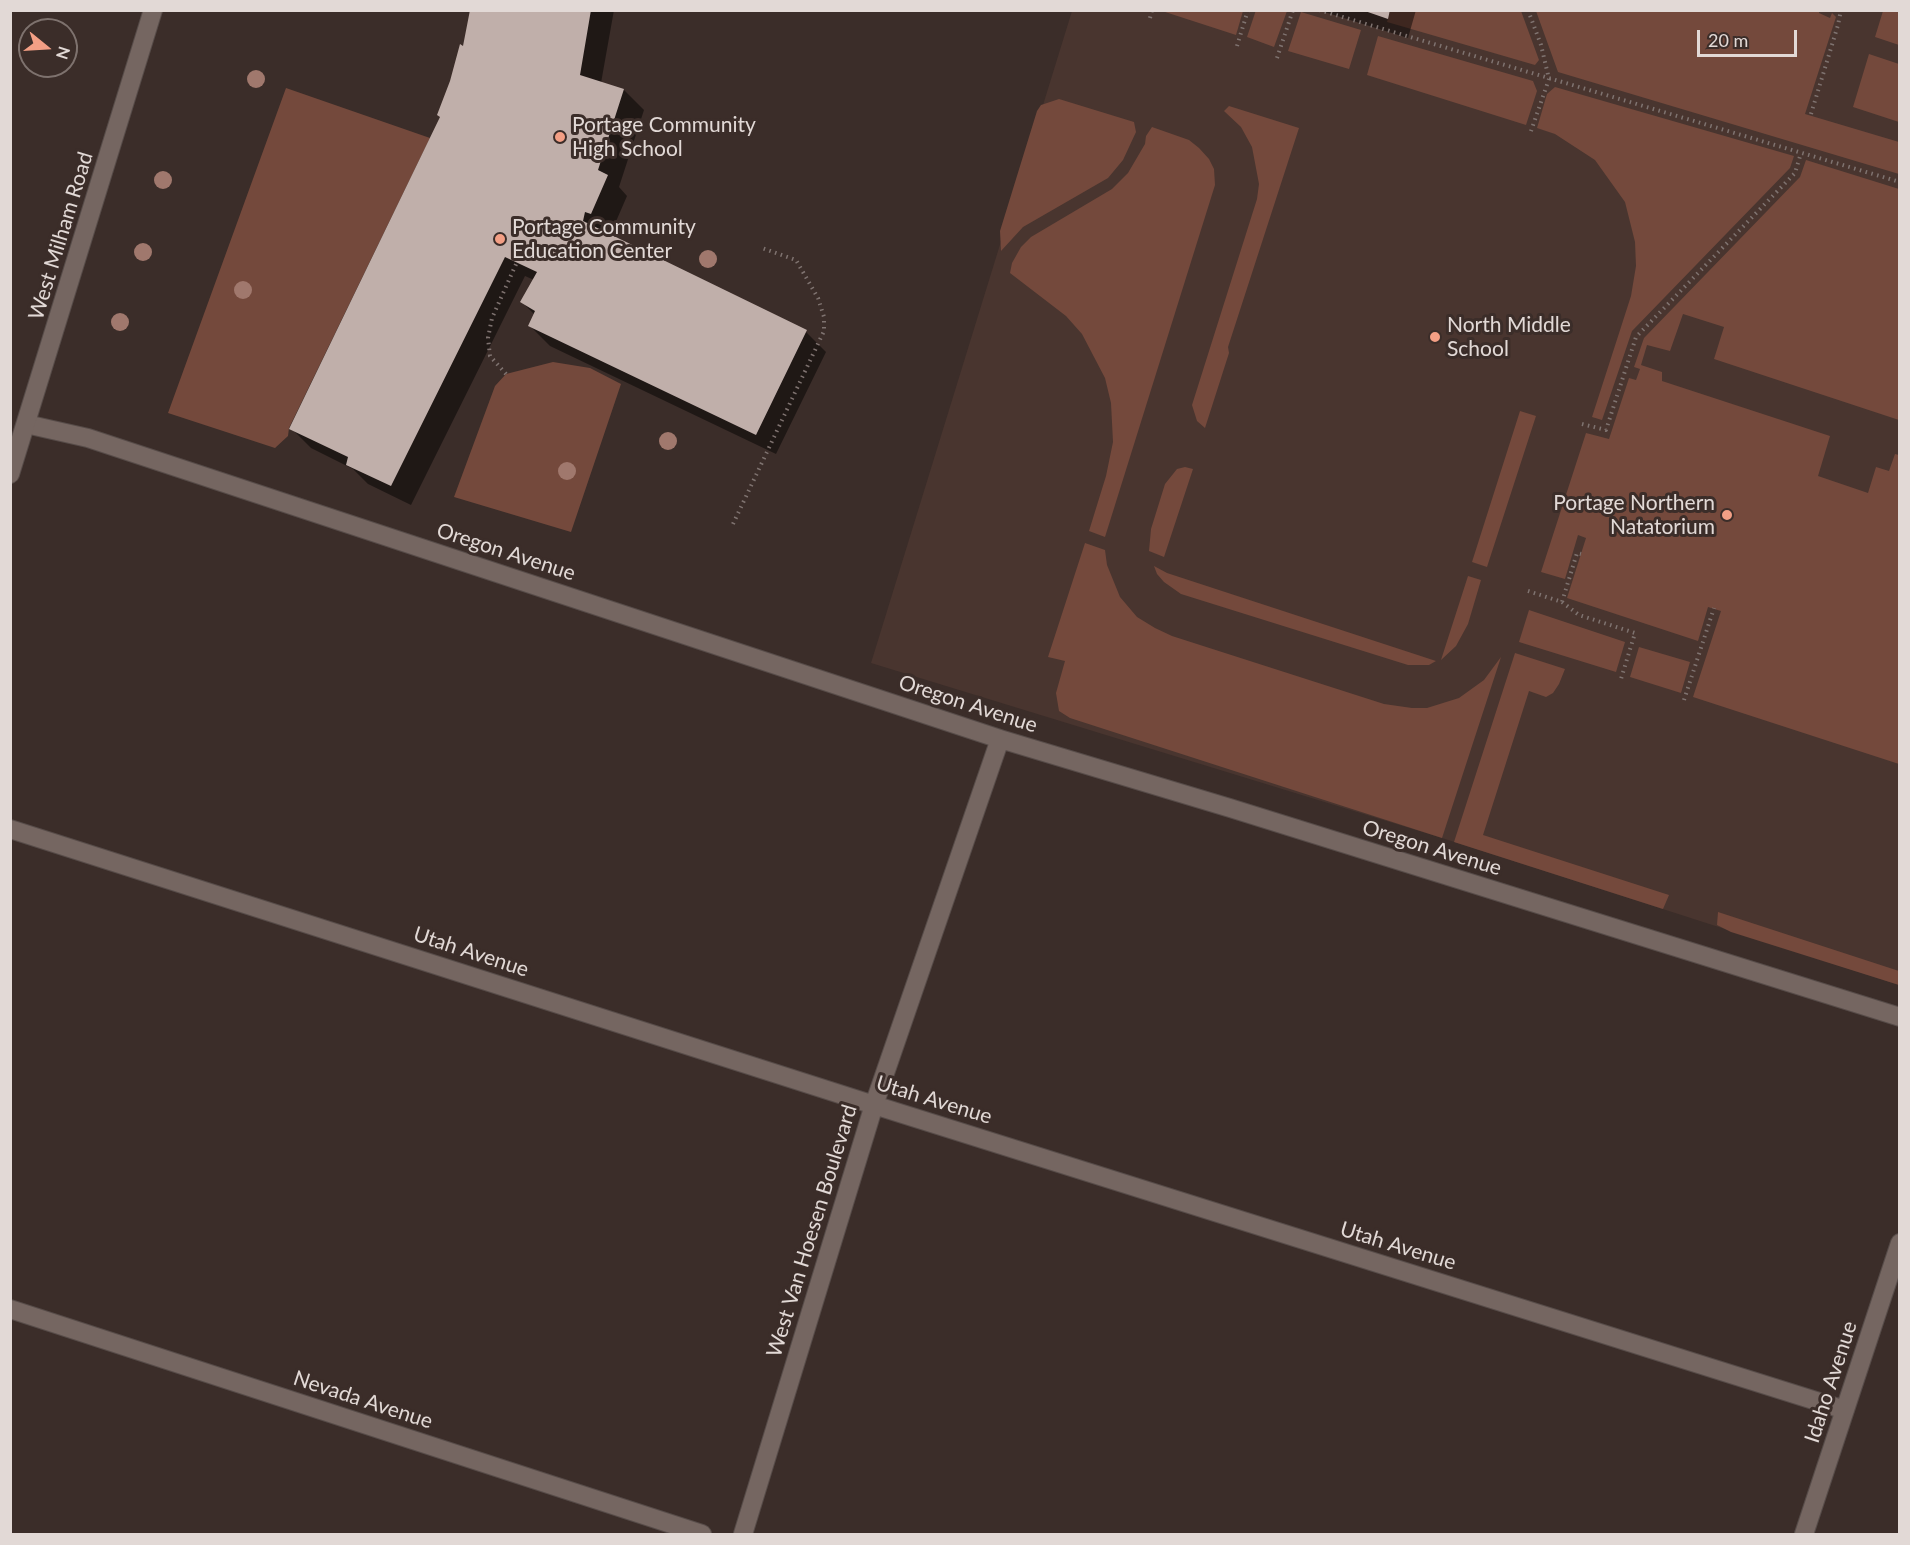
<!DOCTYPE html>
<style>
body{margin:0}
#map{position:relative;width:1910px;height:1545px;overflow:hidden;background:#3b2d29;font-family:Lato,sans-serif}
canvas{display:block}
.frame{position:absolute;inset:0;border:12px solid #e2d9d6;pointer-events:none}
.north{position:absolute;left:18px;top:18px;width:60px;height:60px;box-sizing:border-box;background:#3b2d29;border:2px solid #7e726e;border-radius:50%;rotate:108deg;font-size:16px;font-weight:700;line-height:24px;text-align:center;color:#e2d9d6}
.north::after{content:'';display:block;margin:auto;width:21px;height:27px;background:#f39f85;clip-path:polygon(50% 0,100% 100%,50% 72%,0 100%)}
.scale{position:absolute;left:1697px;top:30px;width:100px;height:27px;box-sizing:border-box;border:3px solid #e2d9d6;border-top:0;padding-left:8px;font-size:18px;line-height:21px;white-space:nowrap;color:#e2d9d6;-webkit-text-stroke:4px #3b2d29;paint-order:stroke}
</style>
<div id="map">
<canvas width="1910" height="1545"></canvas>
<div class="frame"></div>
<div class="north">N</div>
<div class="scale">20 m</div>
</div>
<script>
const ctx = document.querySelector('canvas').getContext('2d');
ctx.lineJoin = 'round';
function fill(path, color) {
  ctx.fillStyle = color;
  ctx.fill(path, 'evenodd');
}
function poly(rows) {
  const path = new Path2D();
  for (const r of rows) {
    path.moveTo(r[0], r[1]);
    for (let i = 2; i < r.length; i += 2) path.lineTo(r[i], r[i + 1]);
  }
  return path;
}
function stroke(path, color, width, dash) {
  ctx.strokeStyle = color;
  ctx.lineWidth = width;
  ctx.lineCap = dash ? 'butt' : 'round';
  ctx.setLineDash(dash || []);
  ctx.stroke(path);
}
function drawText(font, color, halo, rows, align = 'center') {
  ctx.font = font + ' Lato,sans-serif';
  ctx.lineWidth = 6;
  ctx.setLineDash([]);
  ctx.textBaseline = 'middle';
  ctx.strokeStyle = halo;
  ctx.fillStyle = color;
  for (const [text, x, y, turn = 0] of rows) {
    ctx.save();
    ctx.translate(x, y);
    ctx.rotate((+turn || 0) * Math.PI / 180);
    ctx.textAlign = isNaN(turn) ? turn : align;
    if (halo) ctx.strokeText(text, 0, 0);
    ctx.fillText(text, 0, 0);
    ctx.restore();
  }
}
fill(poly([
 [1072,11,1899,11,1899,985,1442,838,871,663]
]), '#49352f');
fill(poly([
 [1159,10,1243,10,1243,11,1236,35],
 [1256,10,1287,11,1274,47,1247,37],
 [1819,10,1819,13,1830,18,1832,13,1836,17,1805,114,1899,142,1899,174,1558,72,1536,11],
 [1390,11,1521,11,1539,60,1535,65,1387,22],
 [1883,11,1899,11,1899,45,1875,37],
 [1301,12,1361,30,1349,69,1288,51],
 [1378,36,1533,81,1537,91,1526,125,1367,75],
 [1869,54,1899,64,1899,122,1853,107],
 [1555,87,1794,156,1790,168,1632,331,1602,420,1592,417,1631,296,1636,266,1635,242,1625,202,1595,160,1555,134,1537,128,1547,94],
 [286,88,430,138,289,428,288,436,275,448,168,413],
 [1059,99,1134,122,1136,132,1123,160,1108,178,1023,227,1001,251,1000,231,1037,111,1041,105],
 [1229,106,1299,128,1228,347,1229,353,1205,428,1197,421,1192,405,1257,199,1259,184,1252,147,1241,127,1224,111],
 [1152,127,1189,140,1199,148,1209,159,1214,169,1215,185,1105,537,1089,531,1106,476,1113,442,1111,403,1105,378,1082,334,1066,316,1010,273,1012,263,1021,247,1031,237,1112,189,1128,173,1145,144,1146,136],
 [1806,160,1899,189,1899,420,1714,359,1724,327,1683,314,1670,351,1647,345,1641,365,1662,372,1662,381,1830,436,1818,476,1868,493,1876,467,1889,471,1895,454,1899,455,1899,764,1693,697,1721,611,1708,607,1698,641,1567,598,1586,538,1578,535,1565,579,1541,572,1586,433,1609,439,1629,378,1636,380,1640,369,1634,367,1644,338,1800,177],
 [553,362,590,368,621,384,571,532,454,497,495,386,506,374],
 [1520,411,1536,416,1487,567,1472,562],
 [1185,467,1193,469,1164,557,1149,551,1151,529,1165,484,1177,469],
 [1085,543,1105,550,1107,565,1120,597,1137,617,1155,628,1172,636,1384,704,1412,708,1427,708,1459,698,1484,680,1501,657,1442,838,1070,718,1059,711,1056,693,1065,661,1048,657],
 [1154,566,1167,573,1436,661,1429,665,1408,665,1181,594,1164,582,1157,574],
 [1468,576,1481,580,1468,624,1456,646,1441,660],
 [1529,610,1625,642,1616,672,1519,642],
 [1639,647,1690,662,1681,693,1630,677],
 [1515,653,1565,669,1559,684,1553,693,1546,697,1529,691,1483,835,1669,895,1663,909,1454,842],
 [1718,912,1899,971,1899,985,1731,932,1717,925]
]), '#74493c');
fill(poly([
 [471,10,614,10,601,83,624,90,644,110,619,187,627,196,611,233,603,231,806,332,826,352,776,454,550,346,530,326,535,315,522,302,534,280,525,276,411,505,368,484,353,469,311,448,291,428,442,117,464,49],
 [1318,10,1416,10,1408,38]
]), '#0007');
fill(poly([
 [470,10,591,10,580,75,624,89,598,170,608,175,591,214,585,212,583,221,807,330,756,435,528,326,535,311,520,302,537,272,505,257,391,486,346,465,348,457,289,429,440,117,437,115,450,81,460,44,463,46],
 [1362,10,1390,10,1388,19]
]), '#c0afaa');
const minor = poly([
 [26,424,88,438,1000,739,1230,808,1900,1017],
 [10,829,874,1105,1845,1410],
 [10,1309,702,1534],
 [743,1534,874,1105,1000,739],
 [1804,1534,1900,1243]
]);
const tertiary = poly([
 [10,474,153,10]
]);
stroke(minor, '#574c49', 20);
stroke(tertiary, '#574c49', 20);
stroke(poly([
 [1319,10,1900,182],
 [1528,10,1541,45,1549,79,1530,134],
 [1150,18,1152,10],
 [1237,46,1248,10],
 [1277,58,1293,10],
 [1811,114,1838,25,1841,10],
 [506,374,490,356,488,338,492,318,517,262],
 [1582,424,1606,430,1636,337,1795,173,1801,153],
 [733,524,824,331,824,317,818,298,796,260,762,248],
 [1528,591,1562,602,1577,553,1581,554],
 [1562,602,1579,615,1635,633,1621,679],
 [1684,700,1714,608]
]), '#7f7370', 4, [1.5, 4.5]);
stroke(minor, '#756661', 18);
stroke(tertiary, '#756661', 18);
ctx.fillStyle = '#a0786d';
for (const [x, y] of [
 [256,79],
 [163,180],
 [143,252],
 [708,259],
 [243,290],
 [120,322],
 [668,441],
 [567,471]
]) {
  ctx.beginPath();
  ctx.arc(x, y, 9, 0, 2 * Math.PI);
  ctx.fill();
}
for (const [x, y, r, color] of [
 [560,137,6,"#f39f85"],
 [500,239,6,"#f39f85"],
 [1435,337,6,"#f39f85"],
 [1727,515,6,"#f39f85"]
]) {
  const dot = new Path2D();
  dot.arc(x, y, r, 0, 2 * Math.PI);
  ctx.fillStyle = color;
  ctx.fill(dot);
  stroke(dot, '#3b2d29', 2);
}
drawText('21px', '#e2d9d6', '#3b2d29', [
 ["Portage Community",572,125],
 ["High School",572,149],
 ["Portage Community",512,227],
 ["Education Center",512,251],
 ["North Middle",1447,325],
 ["School",1447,349],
 ["Portage Northern",1715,503,"right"],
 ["Natatorium",1715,527,"right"]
], 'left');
drawText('21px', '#e2d9d6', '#3b2d29', [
 ["West Milham Road",61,236,-73],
 ["Oregon Avenue",506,552,18],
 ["Oregon Avenue",968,704,18],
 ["Oregon Avenue",1432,848,17],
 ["Utah Avenue",471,952,18],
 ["Utah Avenue",934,1100,17],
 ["West Van Hoesen Boulevard",812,1231,-73],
 ["Utah Avenue",1398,1246,17],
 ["Idaho Avenue",1831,1382,-72],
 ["Nevada Avenue",363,1400,18]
]);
</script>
